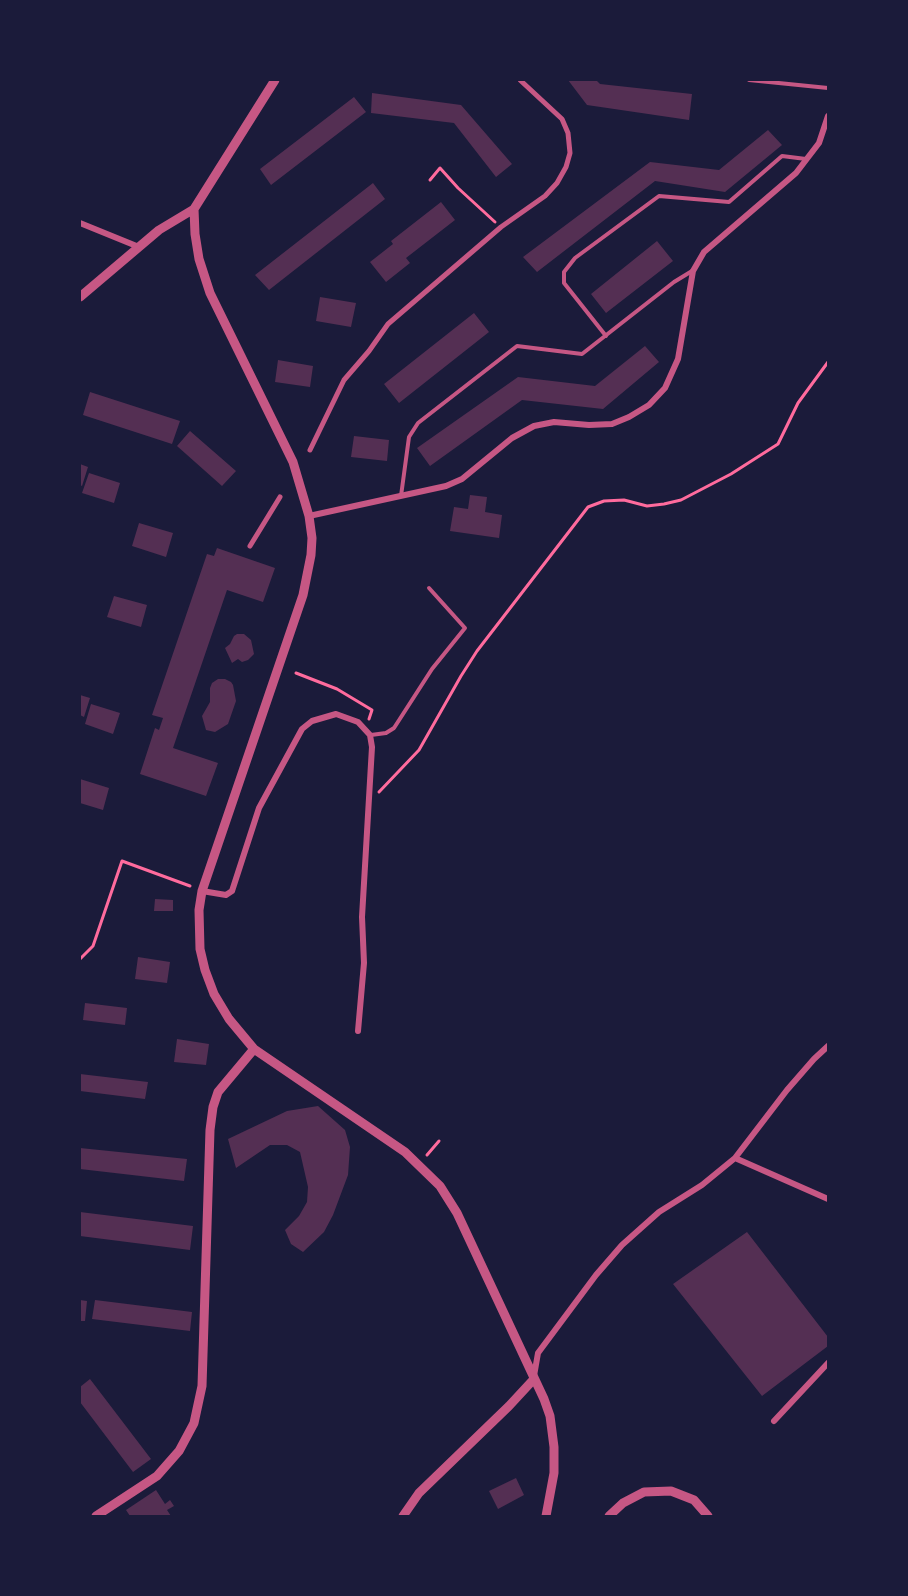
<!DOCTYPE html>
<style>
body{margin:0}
#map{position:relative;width:908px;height:1596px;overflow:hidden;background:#1b1b3a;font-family:Mulish,sans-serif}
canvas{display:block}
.frame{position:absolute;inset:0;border:81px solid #1b1b3a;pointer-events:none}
</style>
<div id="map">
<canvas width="908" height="1596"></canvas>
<div class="frame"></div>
</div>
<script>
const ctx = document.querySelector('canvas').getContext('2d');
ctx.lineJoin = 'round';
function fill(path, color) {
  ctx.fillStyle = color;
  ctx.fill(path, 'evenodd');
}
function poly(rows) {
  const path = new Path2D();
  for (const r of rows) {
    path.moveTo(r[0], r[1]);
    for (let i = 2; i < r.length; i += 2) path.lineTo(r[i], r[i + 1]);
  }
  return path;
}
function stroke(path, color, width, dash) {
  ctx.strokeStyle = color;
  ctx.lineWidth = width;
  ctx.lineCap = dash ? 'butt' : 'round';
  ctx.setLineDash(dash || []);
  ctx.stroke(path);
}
fill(poly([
 [568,80,596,80,600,84,692,94,689,120,587,105],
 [372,93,461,105,512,164,496,177,454,123,371,113],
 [354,97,366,112,271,185,260,169],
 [768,130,782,145,725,192,655,181,537,272,523,257,650,162,719,170],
 [373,183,385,199,269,290,255,275],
 [441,202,455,220,406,258,410,263,386,282,370,262,393,244,391,241],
 [657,241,673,261,606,313,591,294],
 [320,297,356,303,351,327,316,321],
 [474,313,489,332,399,403,384,384],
 [645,346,659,362,603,409,522,400,430,466,417,448,518,377,595,386],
 [278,360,313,366,310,387,275,382],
 [90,392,180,421,172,444,83,415],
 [190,431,236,471,222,486,177,446],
 [354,436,389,440,387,461,351,457],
 [80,464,88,467,82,486,80,485],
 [89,473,120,483,114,503,82,493],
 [470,495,487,497,485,512,502,515,499,538,450,531,454,507,468,509],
 [139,523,173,533,166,557,132,546],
 [217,548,275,568,263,602,227,590,173,748,218,763,206,796,140,774,155,728,159,730,163,718,152,715,207,554,214,556],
 [114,596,147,605,141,627,107,617],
 [237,634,244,634,251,640,254,654,248,660,242,662,238,659,232,663,225,648,230,644,234,636],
 [218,679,225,679,231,682,233,685,236,701,228,724,215,732,206,730,202,716,210,702,210,688,212,683],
 [80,695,90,698,84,717,80,715],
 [91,704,120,713,113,734,85,724],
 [80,779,109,788,103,810,80,803],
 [155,899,173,900,173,911,154,911],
 [138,957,170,962,167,983,135,979],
 [85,1003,127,1008,125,1025,83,1020],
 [177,1039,209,1044,206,1065,174,1062],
 [80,1074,148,1082,145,1099,80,1091],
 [318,1106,345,1130,350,1147,348,1175,333,1215,324,1232,303,1252,291,1244,285,1230,299,1216,307,1202,308,1187,300,1152,287,1145,270,1145,236,1168,228,1139,287,1111],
 [80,1148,187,1159,184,1181,80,1169],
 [80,1212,193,1226,190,1250,80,1236],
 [747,1232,828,1337,828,1346,762,1396,673,1284],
 [80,1300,87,1301,85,1321,80,1321],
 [95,1300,192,1312,190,1331,92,1319],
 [90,1379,151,1459,133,1472,80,1402,80,1387],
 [516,1478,524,1495,498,1509,489,1491],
 [156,1490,165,1504,170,1500,174,1506,167,1510,171,1516,130,1516,126,1510]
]), '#542f53');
stroke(poly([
 [430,180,440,168,458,188,495,222],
 [296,673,337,689,372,710,369,719],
 [379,792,419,750,461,676,477,651,588,507,604,501,624,500,647,506,664,504,681,500,731,474,778,444,798,403,828,362],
 [80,959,93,946,122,861,190,886],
 [427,1155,439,1141]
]), '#ff6b9d', 3);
stroke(poly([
 [749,80,828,88],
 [606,336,564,283,564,272,575,258,659,196,729,202,782,156,806,159],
 [401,496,409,437,418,423,517,346,582,354,674,282,692,271],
 [371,735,386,733,394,728,432,669,465,628,429,588]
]), '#c65784', 4);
stroke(poly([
 [310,450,344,380,369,351,388,324,501,227,545,196,557,183,566,167,570,153,568,133,562,119,520,80],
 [250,546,280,497]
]), '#c65784', 5);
stroke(poly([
 [80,223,139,247],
 [309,516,446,486,462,479,512,438,534,426,554,422,589,425,612,424,629,417,649,405,665,388,678,359,693,271,704,252,796,173,819,143,828,116],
 [202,891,226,895,232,891,259,808,302,729,312,721,336,714,358,722,370,735,372,747,362,917,364,963,358,1031],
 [735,1158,828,1199],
 [534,1376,538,1353,596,1275,622,1245,659,1212,702,1185,735,1158,787,1090,814,1059,828,1046],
 [774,1421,828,1363]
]), '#c65784', 6);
stroke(poly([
 [275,80,194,209,195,234,199,259,210,293,293,462,309,516,312,538,311,555,303,595,202,891,199,910,200,949,205,970,214,994,229,1019,254,1049,405,1152,440,1186,457,1213,544,1399,550,1416,554,1447,554,1473,546,1516],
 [80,297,159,230,194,209],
 [96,1516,157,1476,179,1451,194,1423,202,1386,210,1130,213,1107,218,1092,254,1049],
 [403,1516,419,1493,509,1406,534,1379],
 [609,1516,623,1503,644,1492,671,1491,694,1500,708,1516]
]), '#c65784', 9);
</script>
